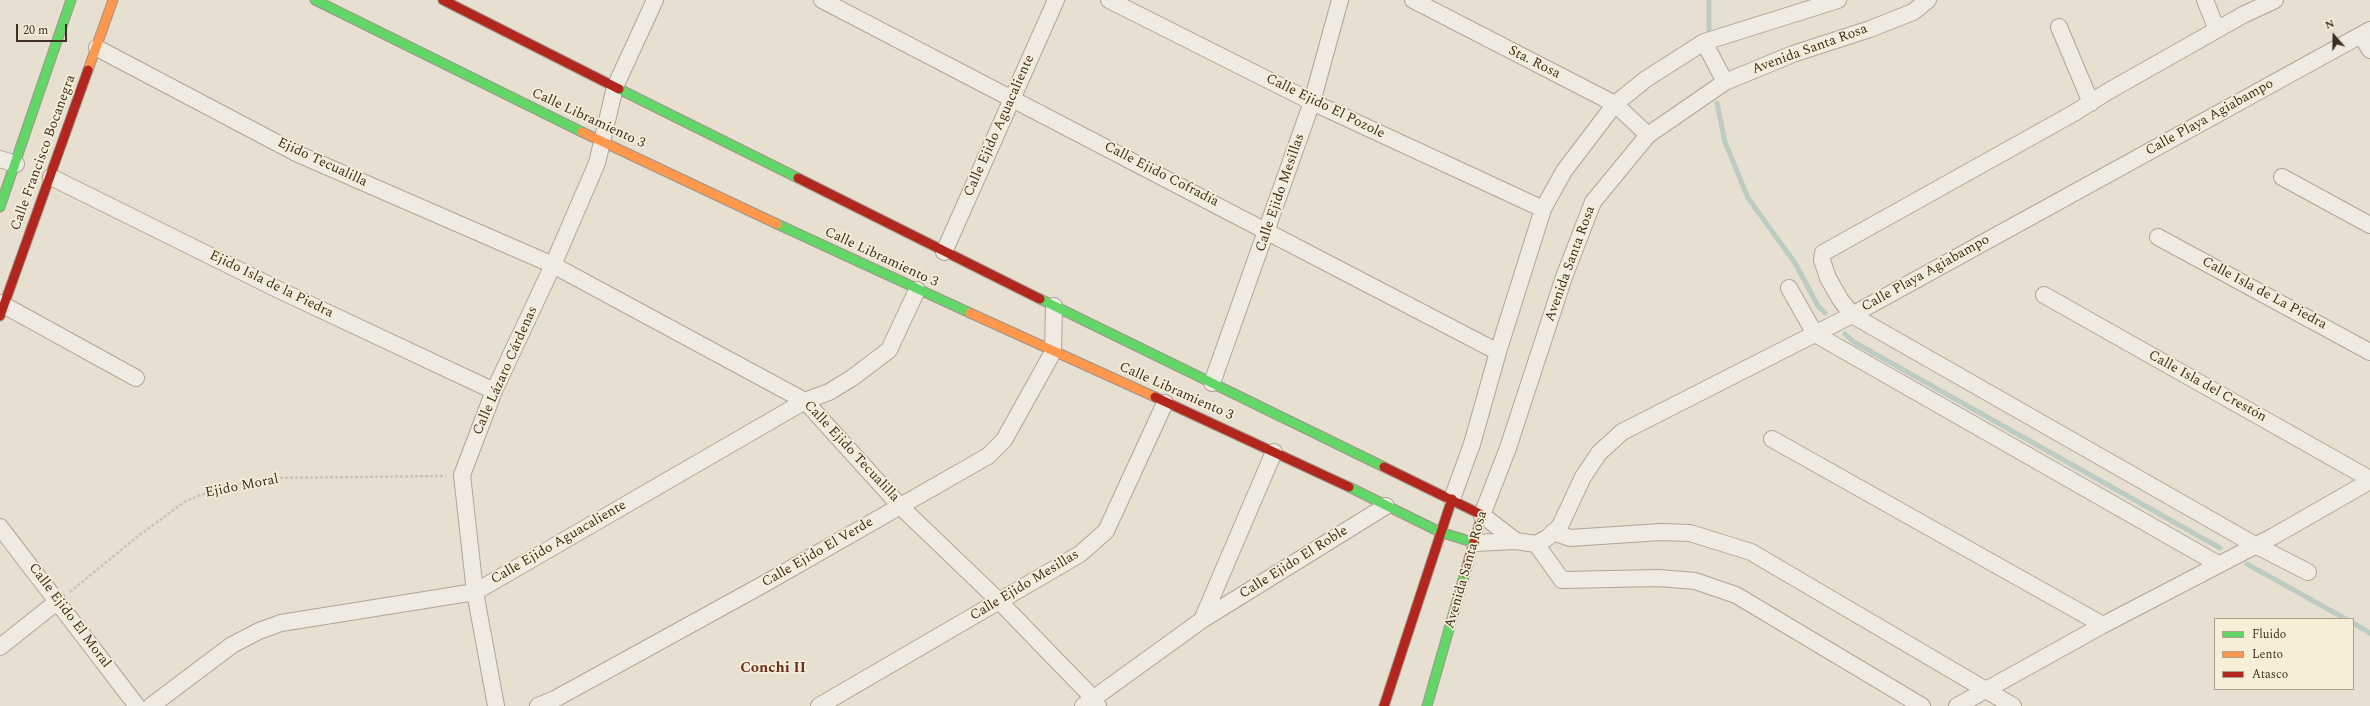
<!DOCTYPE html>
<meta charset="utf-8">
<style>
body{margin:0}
#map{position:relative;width:2370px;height:706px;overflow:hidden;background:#e7e0d1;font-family:Spectral,serif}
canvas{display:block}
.legend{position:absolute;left:2214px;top:618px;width:140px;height:72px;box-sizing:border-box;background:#f7eed8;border:1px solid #ada18e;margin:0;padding:5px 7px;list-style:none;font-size:12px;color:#3d2e20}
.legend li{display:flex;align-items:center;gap:8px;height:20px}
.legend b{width:20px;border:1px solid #ada18e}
.north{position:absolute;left:2314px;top:16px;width:40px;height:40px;-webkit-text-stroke:3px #f7eed8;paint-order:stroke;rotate:340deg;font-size:11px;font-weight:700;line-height:16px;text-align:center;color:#3d2e20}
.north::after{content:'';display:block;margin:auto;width:14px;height:18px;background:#3d2e20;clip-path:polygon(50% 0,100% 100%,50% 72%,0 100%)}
.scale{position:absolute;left:16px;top:24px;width:51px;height:18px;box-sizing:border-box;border:2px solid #3d2e20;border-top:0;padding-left:5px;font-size:12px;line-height:14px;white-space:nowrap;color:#3d2e20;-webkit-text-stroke:3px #f7eed8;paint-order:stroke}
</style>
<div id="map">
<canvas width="2370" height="706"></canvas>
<ul class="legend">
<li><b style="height:5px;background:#63d668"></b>Fluido</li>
<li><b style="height:5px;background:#ff974d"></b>Lento</li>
<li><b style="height:5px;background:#b3261e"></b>Atasco</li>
</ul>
<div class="north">N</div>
<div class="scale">20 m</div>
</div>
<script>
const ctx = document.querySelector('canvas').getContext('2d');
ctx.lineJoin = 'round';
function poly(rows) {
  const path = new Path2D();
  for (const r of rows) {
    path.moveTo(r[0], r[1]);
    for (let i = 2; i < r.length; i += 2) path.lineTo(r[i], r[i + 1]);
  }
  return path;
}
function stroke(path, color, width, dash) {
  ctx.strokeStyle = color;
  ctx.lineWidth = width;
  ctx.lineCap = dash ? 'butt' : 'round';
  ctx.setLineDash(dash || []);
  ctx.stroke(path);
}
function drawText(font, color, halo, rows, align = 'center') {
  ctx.font = font + ' Spectral,serif';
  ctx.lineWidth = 3.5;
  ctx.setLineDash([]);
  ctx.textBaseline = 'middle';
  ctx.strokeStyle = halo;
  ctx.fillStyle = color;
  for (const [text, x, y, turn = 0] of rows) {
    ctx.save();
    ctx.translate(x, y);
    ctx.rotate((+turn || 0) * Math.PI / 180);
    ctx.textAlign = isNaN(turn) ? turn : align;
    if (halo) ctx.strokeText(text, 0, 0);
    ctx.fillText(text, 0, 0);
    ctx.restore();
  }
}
stroke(poly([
 [1709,31,1709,0],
 [1717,103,1725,142,1748,198,1795,263,1818,306,1825,313],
 [1845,334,1854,342,2220,548],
 [2247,564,2346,619],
 [2353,623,2370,633]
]), '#bcccc2', 5);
const street = poly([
 [822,0,1498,352],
 [1109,0,1312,102,1543,209],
 [1413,0,1615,104,1648,135],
 [2205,0,2217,30],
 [2275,0,2243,15,2107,92,2074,113,1823,253,1822,260,1828,278,1840,299,1852,315,2255,545,2308,572],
 [2059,27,2091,103],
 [2361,35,2370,50],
 [1704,42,1725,82],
 [97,48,298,154,553,265,805,401,900,506,1000,602,1094,699,1098,706],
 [0,159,16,164],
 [51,177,277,289,494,391],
 [2282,177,2370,225],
 [2158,237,2370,352],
 [944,252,1056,0],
 [1789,288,1815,334,2218,564],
 [2044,295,2370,479],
 [0,303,136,378],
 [1212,383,1312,102,1340,0],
 [1772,439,2103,625],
 [1452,499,1472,444,1498,352,1543,209,1564,171,1615,104,1646,79,1704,42,1838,0],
 [0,527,137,706],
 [1553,532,1570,538,1661,532,1690,533,1751,552,2013,706],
 [1516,541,1482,515,1508,448,1564,277,1593,202,1648,135,1725,82,1793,54,1870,29,1913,12,1928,0],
 [1475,543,1516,541,1536,544,1547,538,1560,526,1583,477,1599,453,1622,432,1852,315,2370,30],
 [1536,544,1562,580,1659,578,1695,581,1736,595,1922,706],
 [1202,620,1274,452],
 [0,647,58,601],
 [151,706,232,645,259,631,281,623,475,592,805,401,829,392,852,378,889,350,917,290],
 [496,706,475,592,462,475,494,391,553,265,597,163,615,87,655,0],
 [538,706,555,699,764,584,988,456,1004,440,1053,352,1054,306],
 [819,706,1080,554,1106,531,1165,403],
 [1083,706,1202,620,1386,506],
 [1957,706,2103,625,2274,536,2370,481]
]);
const fast = poly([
 [315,0,582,132],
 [619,89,798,178],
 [0,207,71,0],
 [777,224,970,313],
 [1040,299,1384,467],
 [1349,487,1440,532,1475,543],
 [1427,706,1465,573]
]);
const slow = poly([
 [88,70,113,0],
 [582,132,777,224],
 [970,313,1155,397]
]);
const jam = poly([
 [443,0,619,89],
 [798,178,1040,299],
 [0,316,88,70],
 [1155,397,1349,487],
 [1384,467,1482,515,1465,573],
 [1384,706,1452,499]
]);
stroke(street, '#ada599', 18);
stroke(fast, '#9c958a', 11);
stroke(slow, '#9c958a', 11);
stroke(jam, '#9c958a', 11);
stroke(poly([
 [70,592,138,536,186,501,216,489,268,478,446,476]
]), '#c8c2b9', 2.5, [3, 2]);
stroke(street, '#efebe3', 16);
stroke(fast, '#63d668', 9);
stroke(slow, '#ff974d', 9);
stroke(jam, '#b3261e', 9);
drawText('14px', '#3d2e20', '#f7eed8', [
 ["Avenida Santa Rosa",1810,50,-20],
 ["Sta. Rosa",1534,63,27],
 ["Calle Ejido El Pozole",1325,107,26],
 ["Calle Playa Agiabampo",2210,118,-29],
 ["Calle Libramiento 3",588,119,25],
 ["Calle Ejido Aguacaliente",1000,126,-66],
 ["Calle Francisco Bocanegra",44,153,-70],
 ["Ejido Tecualilla",322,163,25],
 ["Calle Ejido Cofradía",1161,175,27],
 ["Calle Ejido Mesillas",1281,193,-71],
 ["Calle Libramiento 3",881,258,25],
 ["Avenida Santa Rosa",1571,264,-70],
 ["Calle Playa Agiabampo",1926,274,-29],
 ["Ejido Isla de la Piedra",271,285,26],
 ["Calle Isla de La Piedra",2264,294,28],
 ["Calle Lázaro Cárdenas",506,371,-66],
 ["Calle Isla del Crestón",2207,387,29],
 ["Calle Libramiento 3",1176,392,24],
 ["Calle Ejido Tecualilla",851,452,47],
 ["Ejido Moral",242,487,-11],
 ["Calle Ejido Aguacaliente",559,543,-30],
 ["Calle Ejido El Verde",818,553,-30],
 ["Calle Ejido El Roble",1294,563,-32],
 ["Avenida Santa Rosa",1467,570,-74],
 ["Calle Ejido Mesillas",1025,586,-31],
 ["Calle Ejido El Moral",69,616,53]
]);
drawText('bold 15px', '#6b2e1e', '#f7eed8', [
 ["Conchi II",773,669]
]);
</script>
